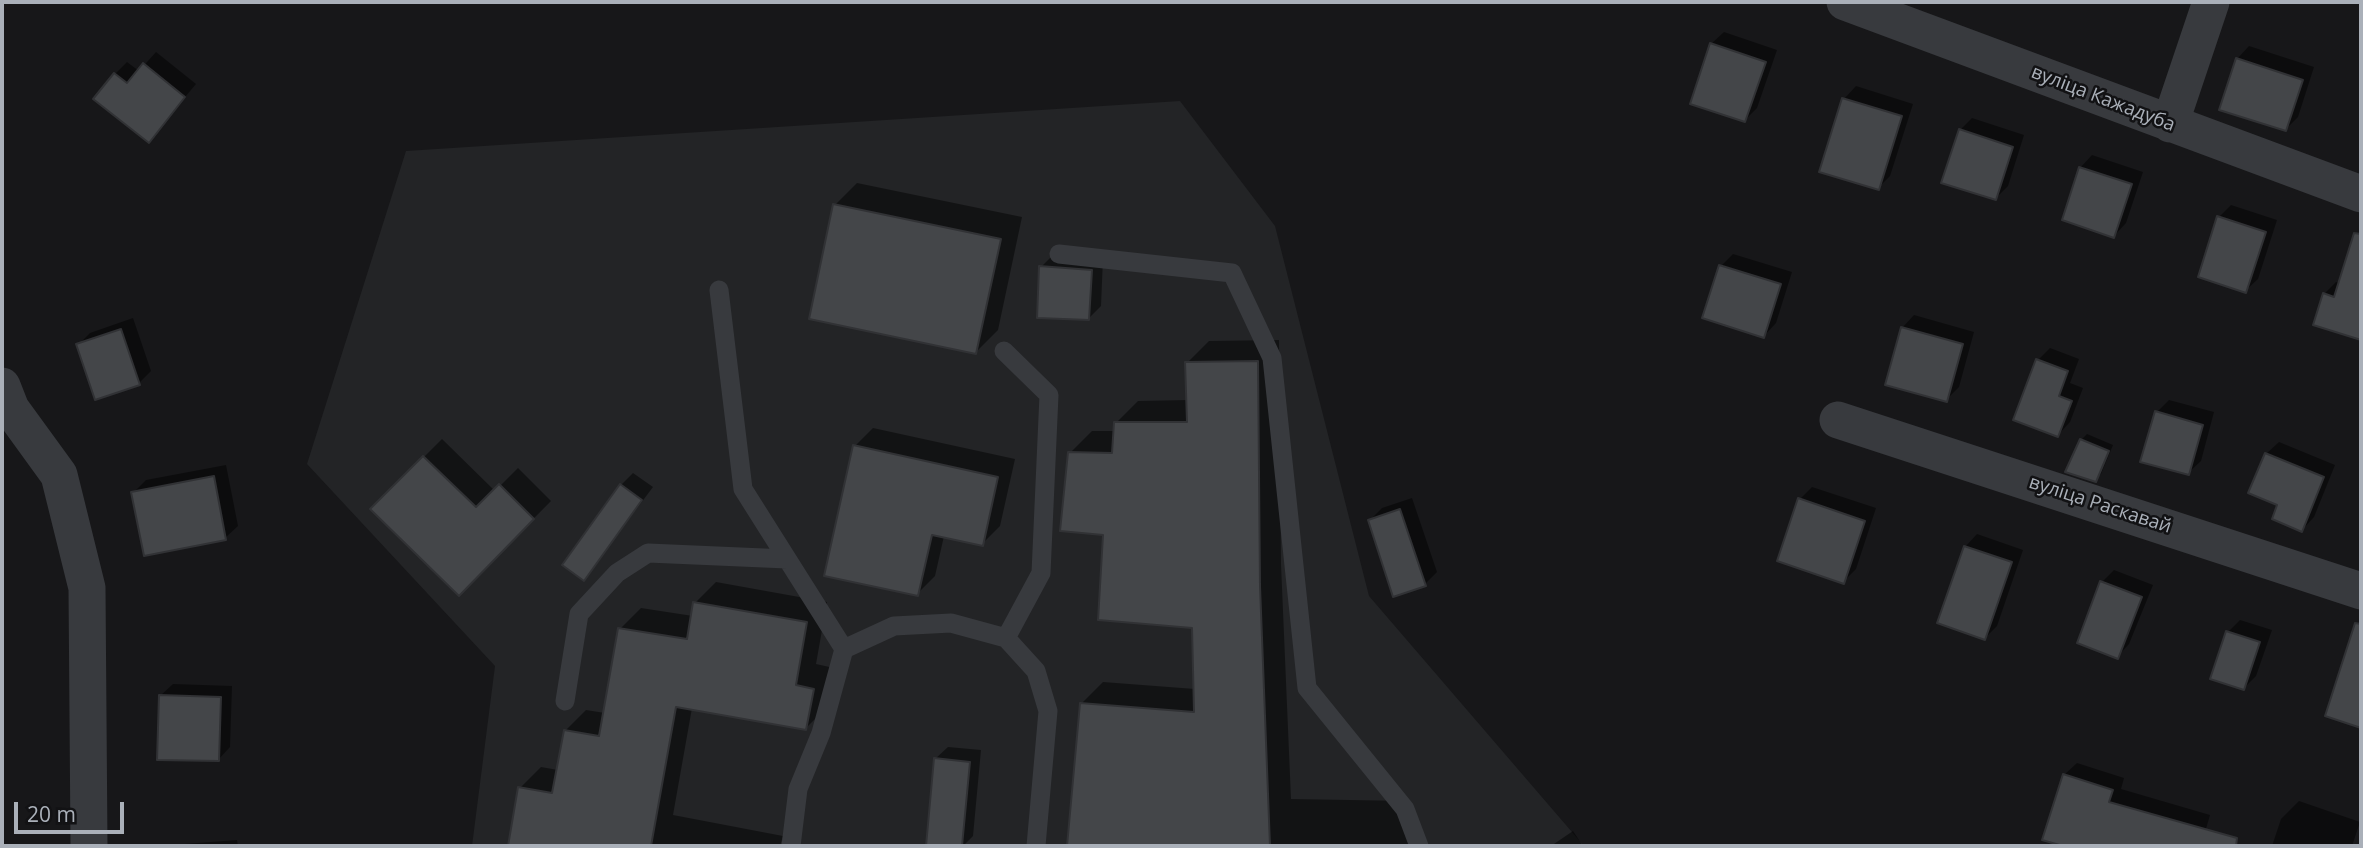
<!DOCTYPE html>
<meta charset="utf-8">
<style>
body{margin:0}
#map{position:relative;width:2363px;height:848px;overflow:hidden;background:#171719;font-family:"Open Sans",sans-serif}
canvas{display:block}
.frame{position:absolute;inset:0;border:4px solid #aab0b9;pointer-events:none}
.scale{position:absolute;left:14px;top:802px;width:110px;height:32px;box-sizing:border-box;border:4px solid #aab0b9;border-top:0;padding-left:9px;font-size:21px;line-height:24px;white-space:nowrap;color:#aab0b9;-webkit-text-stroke:5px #121214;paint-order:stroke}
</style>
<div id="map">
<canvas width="2363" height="848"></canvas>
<div class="frame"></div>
<div class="scale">20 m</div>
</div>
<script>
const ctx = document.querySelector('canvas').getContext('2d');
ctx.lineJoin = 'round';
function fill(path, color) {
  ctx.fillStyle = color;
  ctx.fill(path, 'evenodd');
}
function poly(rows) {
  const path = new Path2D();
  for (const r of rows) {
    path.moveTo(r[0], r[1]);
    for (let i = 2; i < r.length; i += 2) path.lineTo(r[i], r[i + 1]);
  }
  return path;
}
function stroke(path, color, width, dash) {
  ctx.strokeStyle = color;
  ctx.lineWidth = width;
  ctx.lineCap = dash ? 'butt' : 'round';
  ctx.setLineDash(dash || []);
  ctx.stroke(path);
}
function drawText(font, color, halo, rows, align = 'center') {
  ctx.font = font + ' "Open Sans",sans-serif';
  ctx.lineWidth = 5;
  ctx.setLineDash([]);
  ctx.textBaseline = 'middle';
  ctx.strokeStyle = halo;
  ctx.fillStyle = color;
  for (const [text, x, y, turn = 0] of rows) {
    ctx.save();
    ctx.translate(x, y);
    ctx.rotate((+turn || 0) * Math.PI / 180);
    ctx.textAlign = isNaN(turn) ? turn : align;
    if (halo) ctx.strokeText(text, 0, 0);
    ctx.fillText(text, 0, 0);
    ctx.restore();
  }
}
fill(poly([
 [1180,101,1275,226,1369,596,1584,846,472,846,495,666,307,464,406,151]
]), '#232426');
fill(poly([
 [1724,32,1777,50,1757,108,1745,120,1711,44],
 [2249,46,2314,67,2298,117,2286,129,2237,59],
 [156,52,196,84,149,140,115,74,127,62,139,71],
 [1856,86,1913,104,1890,176,1878,188,1844,99],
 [1972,118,2024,135,2008,186,1996,198,1960,130],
 [2092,155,2143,172,2126,223,2114,236,2080,168],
 [857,183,1022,217,998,330,976,352,835,205],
 [2231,205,2277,220,2258,279,2245,291,2219,217],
 [1733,254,1792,272,1776,323,1764,336,1721,266],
 [1053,255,1103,258,1101,306,1088,319,1041,267],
 [2358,256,2361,257,2360,337,2324,294,2336,282,2340,283],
 [1914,315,1974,332,1959,387,1946,400,1902,328],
 [133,318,151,371,139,383,78,345,90,333],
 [1279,340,1281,564,1291,799,1409,801,1408,846,1069,846,1081,704,1103,682,1195,689,1194,627,1105,534,1070,453,1092,431,1115,431,1116,423,1138,401,1188,400,1187,363,1209,341],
 [2050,348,2079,359,2070,383,2083,388,2070,422,2058,435,2038,360],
 [2169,400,2214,412,2201,461,2188,473,2157,412],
 [873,428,1015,459,1000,526,982,544,944,536,935,576,917,594,855,446],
 [2087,434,2113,445,2101,474,2095,480,2081,440],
 [442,439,495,491,518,468,551,501,459,594,372,509],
 [2279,442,2335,465,2314,517,2302,530,2280,504,2266,454],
 [226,465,238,526,225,538,133,493,146,480],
 [633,473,653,487,584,579,621,485],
 [1812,487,1876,508,1856,569,1843,582,1800,499],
 [1412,498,1437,572,1425,584,1370,520,1382,508],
 [1977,534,2023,550,1997,626,1985,638,1965,547],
 [2114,570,2153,585,2129,644,2117,657,2102,582],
 [716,582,827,602,816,664,834,668,827,707,806,728,692,708,673,815,783,836,780,846,509,846,520,788,541,767,558,770,565,731,586,710,605,713,620,629,641,608,693,616,695,603],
 [2240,620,2272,630,2256,676,2244,688,2228,632],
 [173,684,232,686,230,747,218,760,160,696],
 [948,747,981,750,973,836,963,846,928,845,935,759],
 [2077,763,2124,778,2121,789,2210,815,2201,846,2072,846,2044,839,2064,775],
 [2299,801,2360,822,2352,846,2272,846,2281,819],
 [1573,831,1583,846,1551,846],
 [237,840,238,846,183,846,185,844]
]), '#0007');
const building = poly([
 [1710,43,1766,62,1745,122,1690,104,1710,43],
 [2236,58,2303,80,2286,131,2219,110,2236,58],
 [143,63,185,97,149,143,93,99,114,73,127,83,143,63],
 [1842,98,1902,116,1879,190,1819,172,1842,98],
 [1959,129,2013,147,1996,200,1941,183,1959,129],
 [2079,167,2132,184,2114,238,2062,220,2079,167],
 [833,204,1001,239,976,354,809,319,833,204],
 [2217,216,2266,232,2246,293,2198,277,2217,216],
 [2354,233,2361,234,2361,340,2313,325,2323,293,2334,297,2354,233],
 [1719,265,1781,284,1764,338,1702,318,1719,265],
 [1039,266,1092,270,1089,320,1037,318,1039,266],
 [1901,327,1963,344,1947,402,1885,385,1901,327],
 [121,329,140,385,95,400,76,344,121,329],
 [2036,359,2068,371,2059,396,2072,401,2058,437,2013,420,2036,359],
 [1258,361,1260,586,1270,846,1067,846,1080,703,1194,712,1192,628,1098,620,1103,535,1060,531,1068,452,1112,453,1114,422,1187,422,1185,362,1258,361],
 [2155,411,2203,425,2189,475,2140,462,2155,411],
 [2080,439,2109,451,2096,482,2065,472,2080,439],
 [853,445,998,477,983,546,932,535,918,596,824,576,853,445],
 [2265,453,2324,477,2302,532,2272,519,2277,505,2248,493,2265,453],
 [423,456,476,507,499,484,534,519,459,596,370,509,423,456],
 [214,476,226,540,144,556,131,492,214,476],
 [620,484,642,500,584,581,562,565,620,484],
 [1798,498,1865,521,1844,584,1777,561,1798,498],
 [1400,509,1426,586,1393,597,1368,520,1400,509],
 [1964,546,2012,562,1985,640,1937,623,1964,546],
 [2100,581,2142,597,2118,659,2077,643,2100,581],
 [693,602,807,622,796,685,814,689,806,730,676,707,651,846,508,846,518,787,552,793,564,730,599,736,618,628,687,639,693,602],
 [2355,623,2361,624,2361,728,2325,716,2355,623],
 [2226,631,2260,642,2244,690,2210,679,2226,631],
 [159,695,221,697,219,761,157,760,159,695],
 [934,758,970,762,962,846,926,846,934,758],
 [2063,774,2113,790,2109,802,2237,838,2236,846,2063,846,2042,840,2063,774]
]);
fill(building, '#444649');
stroke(building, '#313235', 2);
stroke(poly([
 [1059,254,1232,273,1272,358,1307,688,1405,809,1419,846],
 [719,290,743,489,844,649,821,733,798,789,791,846],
 [1004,351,1049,395,1041,573,1006,638],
 [844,649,894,626,951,623,1006,638,1036,671,1048,711,1036,846],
 [565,701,579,614,617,573,648,553,787,559]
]), '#383a3e', 19);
stroke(poly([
 [1845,2,2361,194],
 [2170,124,2211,2],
 [2,386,11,409,59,475,87,588,89,846],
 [1838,420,2361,591]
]), '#383a3e', 37);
drawText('19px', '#aab0b9', '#121214', [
 ["вуліца Кажадуба",2103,99,21],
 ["вуліца Раскавай",2100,505,18]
]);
</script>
